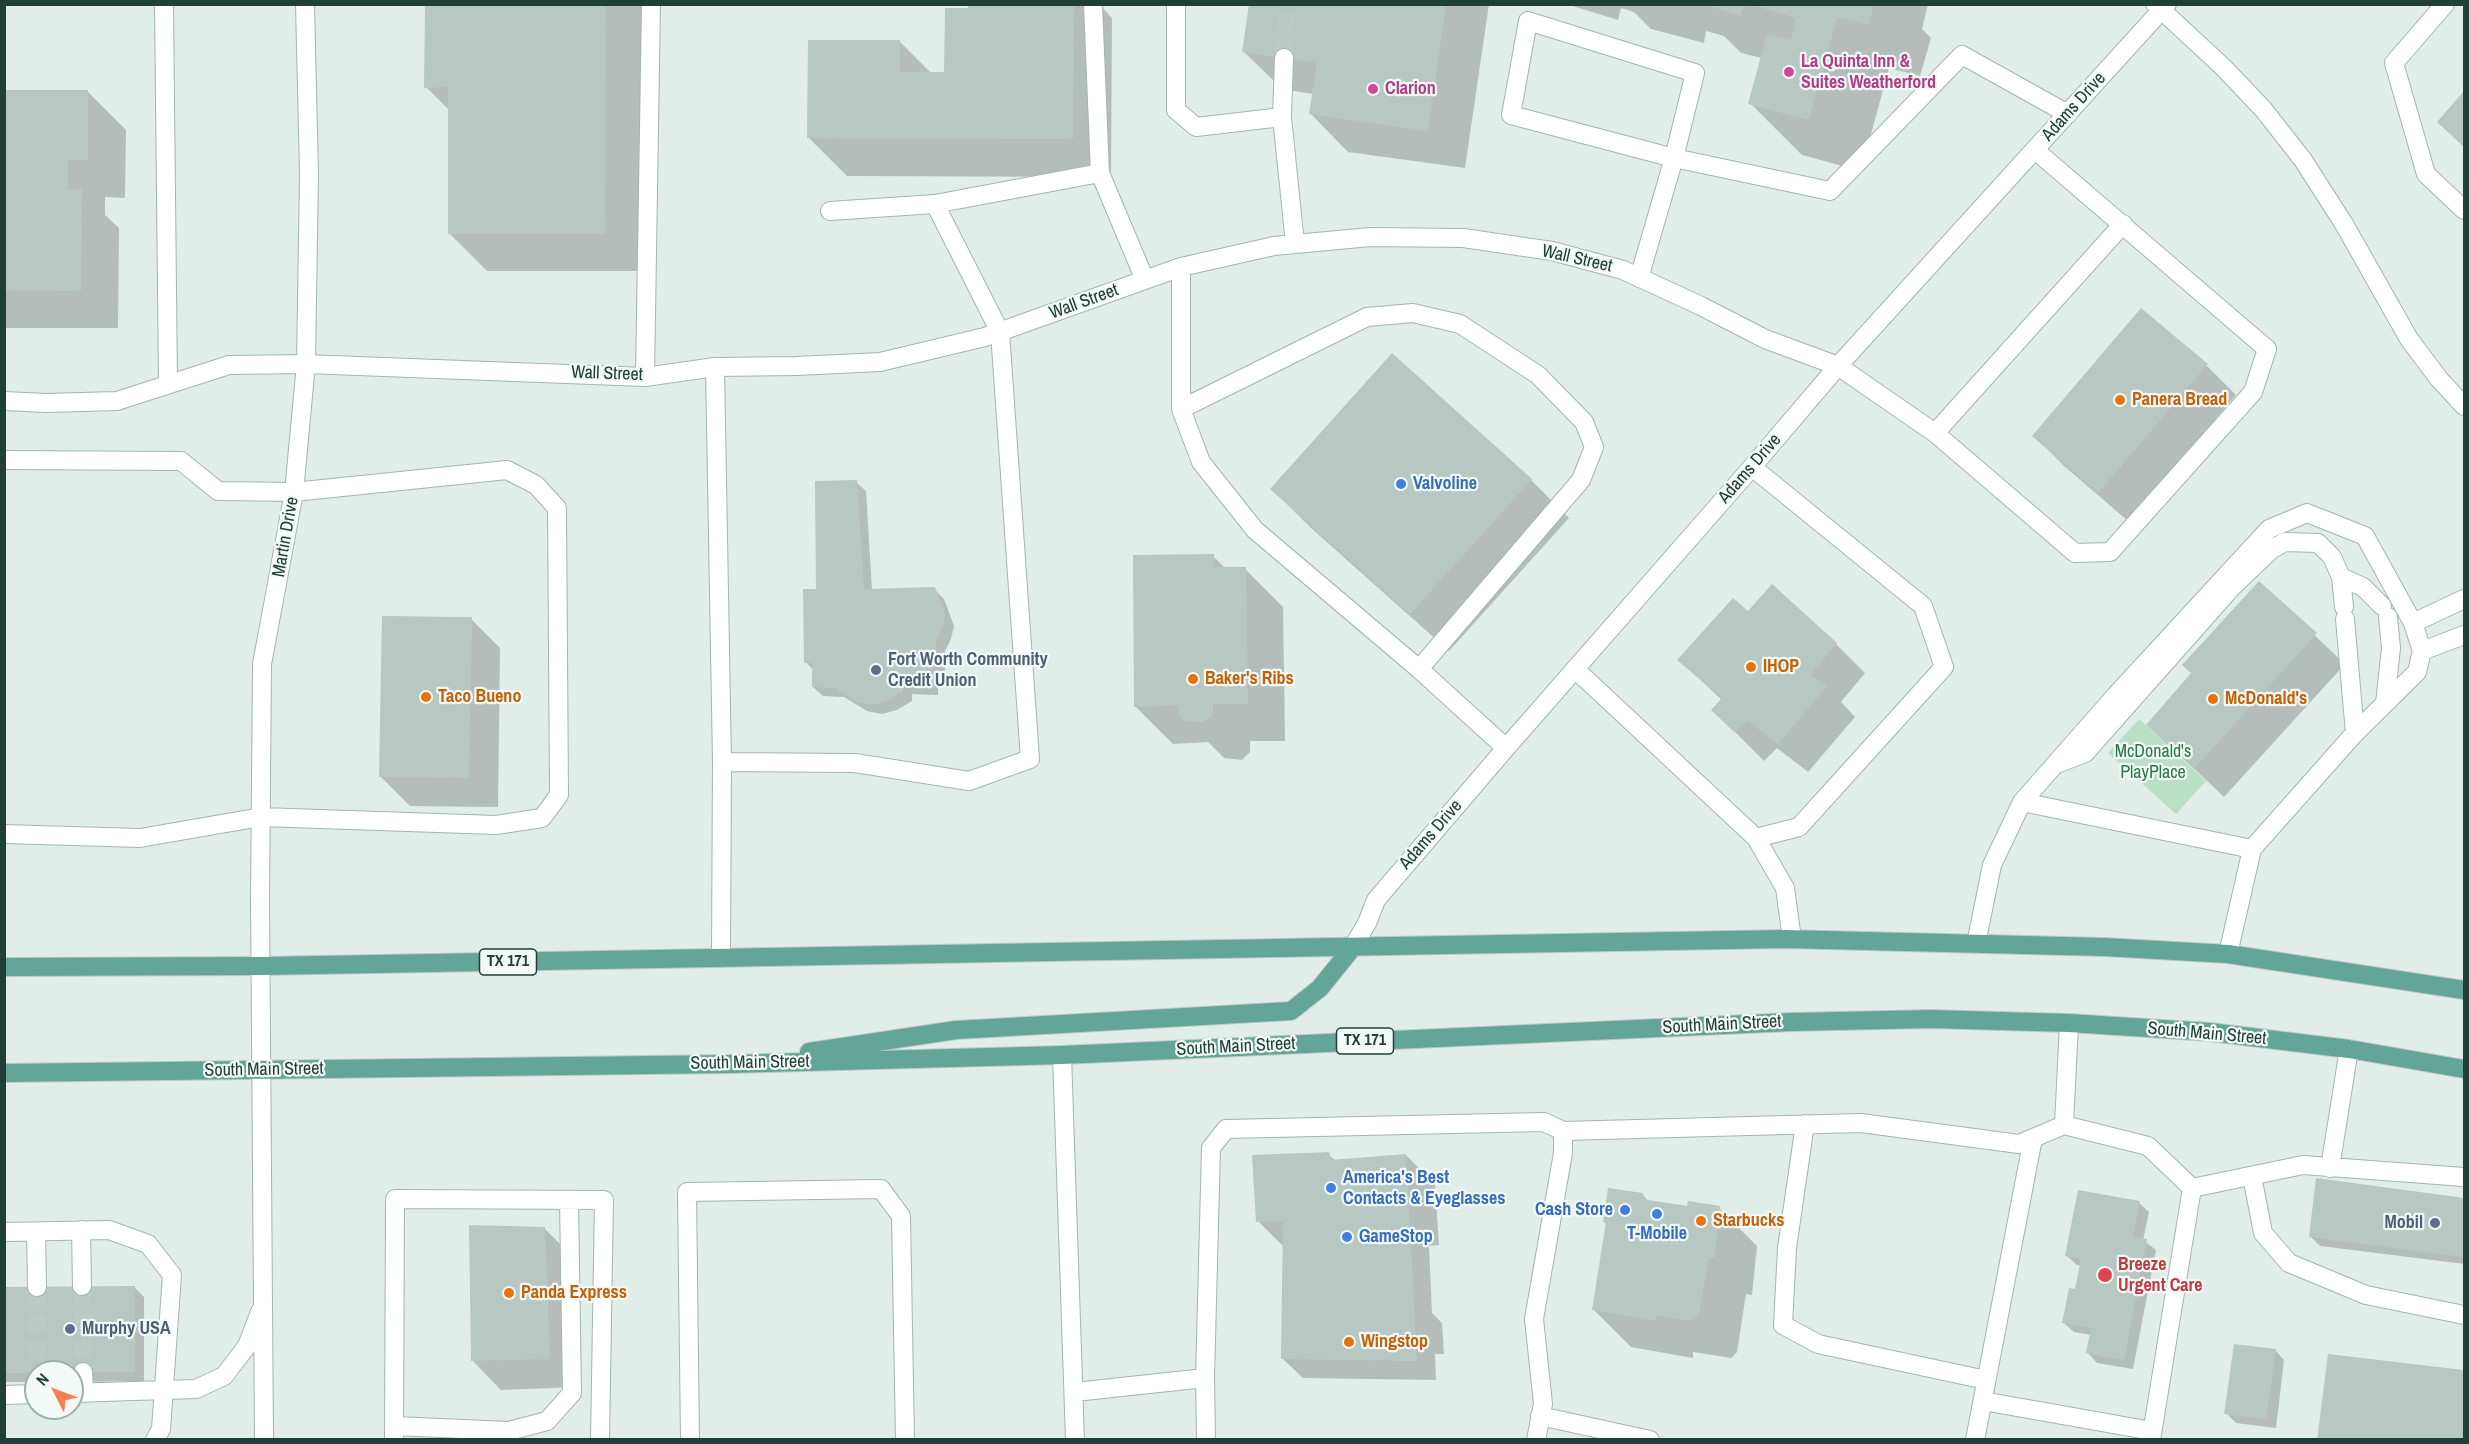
<!DOCTYPE html>
<style>
body{margin:0}
#map{position:relative;width:2469px;height:1444px;overflow:hidden;background:#e1ede8;font-family:"Archivo Narrow",sans-serif}
canvas{display:block}
.frame{position:absolute;inset:0;border:6px solid #203f37;pointer-events:none}
.north{position:absolute;left:24px;top:1360px;width:60px;height:60px;box-sizing:border-box;background:#f2f9f6;border:2px solid #9eafaa;border-radius:50%;rotate:312deg;font-size:16px;font-weight:700;line-height:24px;text-align:center;color:#203f37}
.north::after{content:'';display:block;margin:auto;width:21px;height:27px;background:#fa8051;clip-path:polygon(50% 0,100% 100%,50% 72%,0 100%)}
</style>
<div id="map">
<canvas width="2469" height="1444"></canvas>
<div class="frame"></div>
<div class="north">N</div>
</div>
<script>
const ctx = document.querySelector('canvas').getContext('2d');
ctx.lineJoin = 'round';
function fill(path, color) {
  ctx.fillStyle = color;
  ctx.fill(path, 'evenodd');
}
function poly(rows) {
  const path = new Path2D();
  for (const r of rows) {
    path.moveTo(r[0], r[1]);
    for (let i = 2; i < r.length; i += 2) path.lineTo(r[i], r[i + 1]);
  }
  return path;
}
function stroke(path, color, width, dash) {
  ctx.strokeStyle = color;
  ctx.lineWidth = width;
  ctx.lineCap = dash ? 'butt' : 'round';
  ctx.setLineDash(dash || []);
  ctx.stroke(path);
}
function drawText(font, color, halo, rows, align = 'center') {
  ctx.font = font + ' "Archivo Narrow",sans-serif';
  ctx.lineWidth = 4.5;
  ctx.setLineDash([]);
  ctx.textBaseline = 'middle';
  ctx.strokeStyle = halo;
  ctx.fillStyle = color;
  for (const [text, x, y, turn = 0] of rows) {
    ctx.save();
    ctx.translate(x, y);
    ctx.rotate((+turn || 0) * Math.PI / 180);
    ctx.textAlign = isNaN(turn) ? turn : align;
    if (halo) ctx.strokeText(text, 0, 0);
    ctx.fillText(text, 0, 0);
    ctx.restore();
  }
}
fill(poly([
 [2139,719,2206,781,2176,814,2108,753]
]), '#b9dfc4');
fill(poly([
 [426,4,644,4,643,271,487,271,449,233,450,111,426,87],
 [970,4,1099,4,1112,18,1111,177,847,176,809,138,900,42,932,74,946,74],
 [1250,4,1489,4,1465,168,1348,152,1311,114,1313,94,1282,89,1244,52],
 [1566,4,1928,4,1922,29,1931,38,1920,76,1889,68,1861,171,1802,155,1750,103,1762,58,1741,53,1724,36,1706,31,1704,43,1651,29,1634,12,1621,8,1618,20],
 [4,92,88,92,126,130,125,198,105,197,105,215,119,228,118,328,4,328],
 [2464,93,2464,147,2439,122],
 [2207,366,2236,395,2128,521,2063,465,2034,435],
 [1531,480,1569,518,1449,651,1310,527,1272,489],
 [856,482,866,491,872,590,934,589,944,599,954,626,951,639,945,651,945,671,938,671,938,695,912,694,912,701,897,710,882,714,867,711,844,697,823,696,813,687,813,670,806,662,818,590],
 [1213,556,1226,569,1245,569,1283,607,1285,741,1250,741,1250,752,1242,760,1224,758,1208,742,1173,744,1135,706],
 [2259,583,2345,664,2224,797,2148,725,2193,674],
 [1748,613,1836,644,1865,673,1841,702,1855,717,1808,772,1777,748,1764,761,1713,710,1722,700,1679,660],
 [471,619,500,648,498,807,410,806,381,777],
 [1328,1154,1336,1161,1406,1155,1435,1185,1439,1245,1429,1246,1432,1313,1442,1323,1444,1354,1435,1354,1436,1380,1303,1378,1283,1359,1285,1248,1258,1221],
 [2318,1180,2464,1199,2464,1264,2320,1246,2310,1236],
 [1642,1194,1649,1202,1688,1208,1719,1208,1757,1246,1752,1295,1746,1294,1737,1352,1731,1358,1693,1352,1693,1358,1631,1347,1594,1310,1608,1225,1604,1222],
 [2139,1203,2149,1212,2143,1240,2156,1250,2133,1369,2097,1363,2088,1353,2091,1335,2074,1332,2064,1323,2077,1290,2082,1266,2077,1265,2067,1256],
 [545,1229,574,1258,578,1387,501,1390,472,1360],
 [134,1287,144,1297,144,1381,72,1382,72,1372,36,1372,36,1382,4,1382,4,1288],
 [2275,1350,2284,1360,2276,1428,2236,1423,2226,1413],
 [2330,1356,2464,1372,2464,1440,2319,1440]
]), '#0003');
fill(poly([
 [425,4,606,4,605,234,448,234,448,87,424,88],
 [968,4,1074,4,1073,139,807,138,808,40,900,40,900,72,944,72,945,8,968,8],
 [1249,4,1446,4,1428,131,1309,114,1317,63,1242,52],
 [1703,4,1744,4,1741,16],
 [1749,4,1874,4,1869,25,1837,17,1809,120,1748,104,1767,34,1791,40,1796,18],
 [4,90,88,90,88,160,68,160,68,189,82,189,81,291,4,290],
 [2464,91,2464,147,2437,122],
 [2141,308,2208,364,2098,493,2032,436],
 [1392,353,1532,479,1410,614,1270,489],
 [857,480,864,589,935,587,945,615,942,629,936,641,936,662,929,662,929,686,903,685,903,691,887,701,872,705,856,702,843,692,837,692,838,688,812,687,812,663,804,663,803,589,816,589,815,481],
 [1214,554,1214,567,1246,567,1248,704,1213,704,1213,714,1204,722,1184,721,1179,715,1178,705,1134,707,1133,555],
 [2259,581,2317,633,2194,769,2146,725,2191,673,2182,665],
 [1772,584,1837,643,1810,675,1827,686,1778,744,1747,720,1734,732,1711,710,1722,698,1677,660,1733,598,1748,611],
 [382,616,472,617,469,778,379,777],
 [1329,1152,1331,1160,1406,1154,1417,1361,1281,1359,1283,1221,1256,1222,1252,1155],
 [2316,1178,2464,1198,2464,1257,2309,1237],
 [1608,1188,1643,1193,1642,1199,1687,1206,1688,1201,1720,1206,1714,1258,1709,1257,1699,1314,1692,1321,1656,1315,1655,1321,1592,1310,1606,1222,1603,1222],
 [2078,1190,2140,1201,2133,1237,2147,1239,2124,1360,2086,1353,2091,1328,2062,1323,2069,1288,2075,1289,2081,1259,2065,1256],
 [469,1225,545,1227,550,1359,471,1361],
 [135,1286,135,1372,4,1373,4,1287],
 [2234,1344,2276,1349,2266,1419,2224,1414],
 [2328,1354,2464,1370,2464,1440,2317,1440]
]), '#b6c8c1');
stroke(poly([
 [1284,58,1287,4],
 [82,1286,83,1372],
 [37,1287,37,1372]
]), '#bacac5', 18, [18, 9]);
const minor = poly([
 [164,4,168,384],
 [1093,4,1100,173],
 [1176,4,1176,110,1196,127,1282,117],
 [2155,4,2223,67,2263,109,2303,160,2344,224,2409,339,2439,379,2464,406],
 [2445,4,2394,63,2426,174,2464,210],
 [1528,21,1695,73,1674,158,1511,115,1528,21],
 [1284,58,1282,117,1295,244],
 [935,204,1100,173,1145,280],
 [1181,267,1181,409,1201,462,1255,530,1419,669,1506,748],
 [1639,278,1674,158,1830,191,1962,55,2068,114],
 [715,367,722,762,721,958],
 [645,377,651,4],
 [4,401,46,403,117,401,229,365,306,364,645,377,715,367,796,366,880,362,985,337,1181,267,1274,246,1370,237,1463,238,1552,251,1623,270,1701,306,1765,339,1838,366,1935,433,2075,553,2110,552,2253,392,2267,349,2035,150],
 [1181,409,1367,317,1413,313,1460,324,1538,375,1584,422,1594,447,1581,480,1419,669],
 [1935,433,2123,224],
 [4,460,181,461,218,491,294,492,507,470,536,485,557,508,559,795,542,818,496,825,261,817,140,838,4,834],
 [1752,467,1923,606,1944,667,1799,827,1756,838],
 [2341,577,2363,587,2382,606],
 [2345,619,2355,733],
 [2413,623,2464,599],
 [2422,651,2464,635],
 [1575,669,1756,838,1785,888,1792,939],
 [2385,703,2391,648,2388,617],
 [722,762,855,763,969,781,1030,759,1000,332,935,204,830,211],
 [2059,763,2085,753,2232,587,2272,549,2285,542,2318,543,2332,557,2341,577,2344,607],
 [2022,802,2252,849],
 [1976,944,1992,865,2022,802,2116,695,2269,529,2307,513,2365,536,2413,623,2422,651,2417,672,2355,733,2252,849,2228,954],
 [1353,947,1367,923,1376,900,1506,748,1752,467,1838,366,2167,4],
 [1062,1055,1075,1440],
 [1805,1124,1787,1248,1783,1325,1818,1344,1986,1380],
 [2064,1125,2069,1023],
 [1563,1131,1861,1123,2019,1144,2064,1125,2148,1146,2192,1188],
 [2330,1168,2349,1049],
 [2252,1176,2263,1233,2289,1263,2366,1295,2464,1315],
 [2192,1188,2303,1165,2464,1177],
 [81,1230,82,1286],
 [4,1232,109,1230,148,1244,172,1275,161,1429,155,1440],
 [36,1232,37,1287],
 [83,1372,84,1393],
 [1205,1374,1206,1440],
 [1075,1392,1205,1378,1211,1148,1226,1129,1544,1122,1563,1131,1563,1153,1534,1319,1543,1404,1536,1440],
 [72,1393,196,1389,224,1376,247,1346,260,1312],
 [4,1395,36,1394],
 [1983,1401,2152,1431],
 [1540,1416,1650,1440],
 [394,1426,509,1431,547,1421,572,1393,569,1200],
 [264,1440,260,900,262,664,294,492,306,364,309,174,305,4],
 [394,1440,395,1199,604,1200,600,1440],
 [690,1440,687,1192,881,1189,901,1216,905,1440],
 [1975,1440,2033,1138],
 [2151,1440,2192,1188]
]);
const major = poly([
 [4,967,261,966,1785,939,2104,947,2228,954,2464,990],
 [809,1052,956,1030,1291,1011,1320,988,1353,947],
 [4,1073,730,1064,1062,1055,1791,1022,1931,1019,2069,1023,2210,1032,2349,1049,2464,1069]
]);
stroke(minor, '#a3b5af', 20);
stroke(major, '#c1c9c7', 20);
stroke(minor, '#fff', 18);
stroke(major, '#63a596', 18);
for (const [x, y, r, color] of [
 [1789,72,6,"#d1479c"],
 [1373,89,6,"#d1479c"],
 [2120,400,6,"#e8710a"],
 [1401,484,6,"#3f7fe0"],
 [1751,667,6,"#e8710a"],
 [876,670,6,"#5c6f8a"],
 [1193,679,6,"#e8710a"],
 [426,697,6,"#e8710a"],
 [2213,699,6,"#e8710a"],
 [1331,1188,6,"#3f7fe0"],
 [1625,1210,6,"#3f7fe0"],
 [1657,1214,6,"#3f7fe0"],
 [1701,1221,6,"#e8710a"],
 [2435,1223,6,"#5c6f8a"],
 [1347,1237,6,"#3f7fe0"],
 [2105,1275,8,"#e0444e"],
 [509,1293,6,"#e8710a"],
 [70,1329,6,"#5c6f8a"],
 [1349,1342,6,"#e8710a"]
]) {
  const dot = new Path2D();
  dot.arc(x, y, r, 0, 2 * Math.PI);
  ctx.fillStyle = color;
  ctx.fill(dot);
  stroke(dot, '#f2f9f6', 2);
}
for (const [x, y, w] of [
 [508,962,57],
 [1365,1041,57]
]) {
  const box = new Path2D();
  box.roundRect(x - w / 2, y - 13, w, 26, 4.5);
  ctx.fillStyle = '#f2f9f6';
  ctx.fill(box);
  stroke(box, '#203f37', 1.5);
}
drawText('bold 16px', '#203f37', null, [
 ["TX 171",508,962],
 ["TX 171",1365,1041]
]);
drawText('bold 18px', '#b23c85', '#f2f9f6', [
 ["La Quinta Inn &",1801,62],
 ["Suites Weatherford",1801,83],
 ["Clarion",1385,89]
], 'left');
drawText('18px', '#203f37', '#f2f9f6', [
 ["Adams Drive",2074,107,-48],
 ["Wall Street",1577,259,13],
 ["Wall Street",1084,302,-20],
 ["Wall Street",607,374,2],
 ["Adams Drive",1750,469,-49],
 ["Martin Drive",286,537,-80],
 ["Adams Drive",1431,835,-49],
 ["South Main Street",1722,1025,-3],
 ["South Main Street",2207,1034,5],
 ["South Main Street",1236,1047,-3],
 ["South Main Street",750,1063,-1],
 ["South Main Street",264,1070,-1]
]);
drawText('bold 18px', '#c56008', '#f2f9f6', [
 ["Panera Bread",2132,400],
 ["IHOP",1763,667],
 ["Baker's Ribs",1205,679],
 ["Taco Bueno",438,697],
 ["McDonald's",2225,699],
 ["Starbucks",1713,1221],
 ["Panda Express",521,1293],
 ["Wingstop",1361,1342]
], 'left');
drawText('bold 18px', '#366cbe', '#f2f9f6', [
 ["Valvoline",1413,484],
 ["America's Best",1343,1178],
 ["Contacts & Eyeglasses",1343,1199],
 ["Cash Store",1613,1210,"right"],
 ["T-Mobile",1657,1234,"center"],
 ["GameStop",1359,1237]
], 'left');
drawText('bold 18px', '#4e5e75', '#f2f9f6', [
 ["Fort Worth Community",888,660],
 ["Credit Union",888,681],
 ["Mobil",2423,1223,"right"],
 ["Murphy USA",82,1329]
], 'left');
drawText('18px', '#287849', '#f2f9f6', [
 ["McDonald's",2153,752],
 ["PlayPlace",2153,773]
]);
drawText('bold 18px', '#be3a42', '#f2f9f6', [
 ["Breeze",2118,1265],
 ["Urgent Care",2118,1286]
], 'left');
</script>
